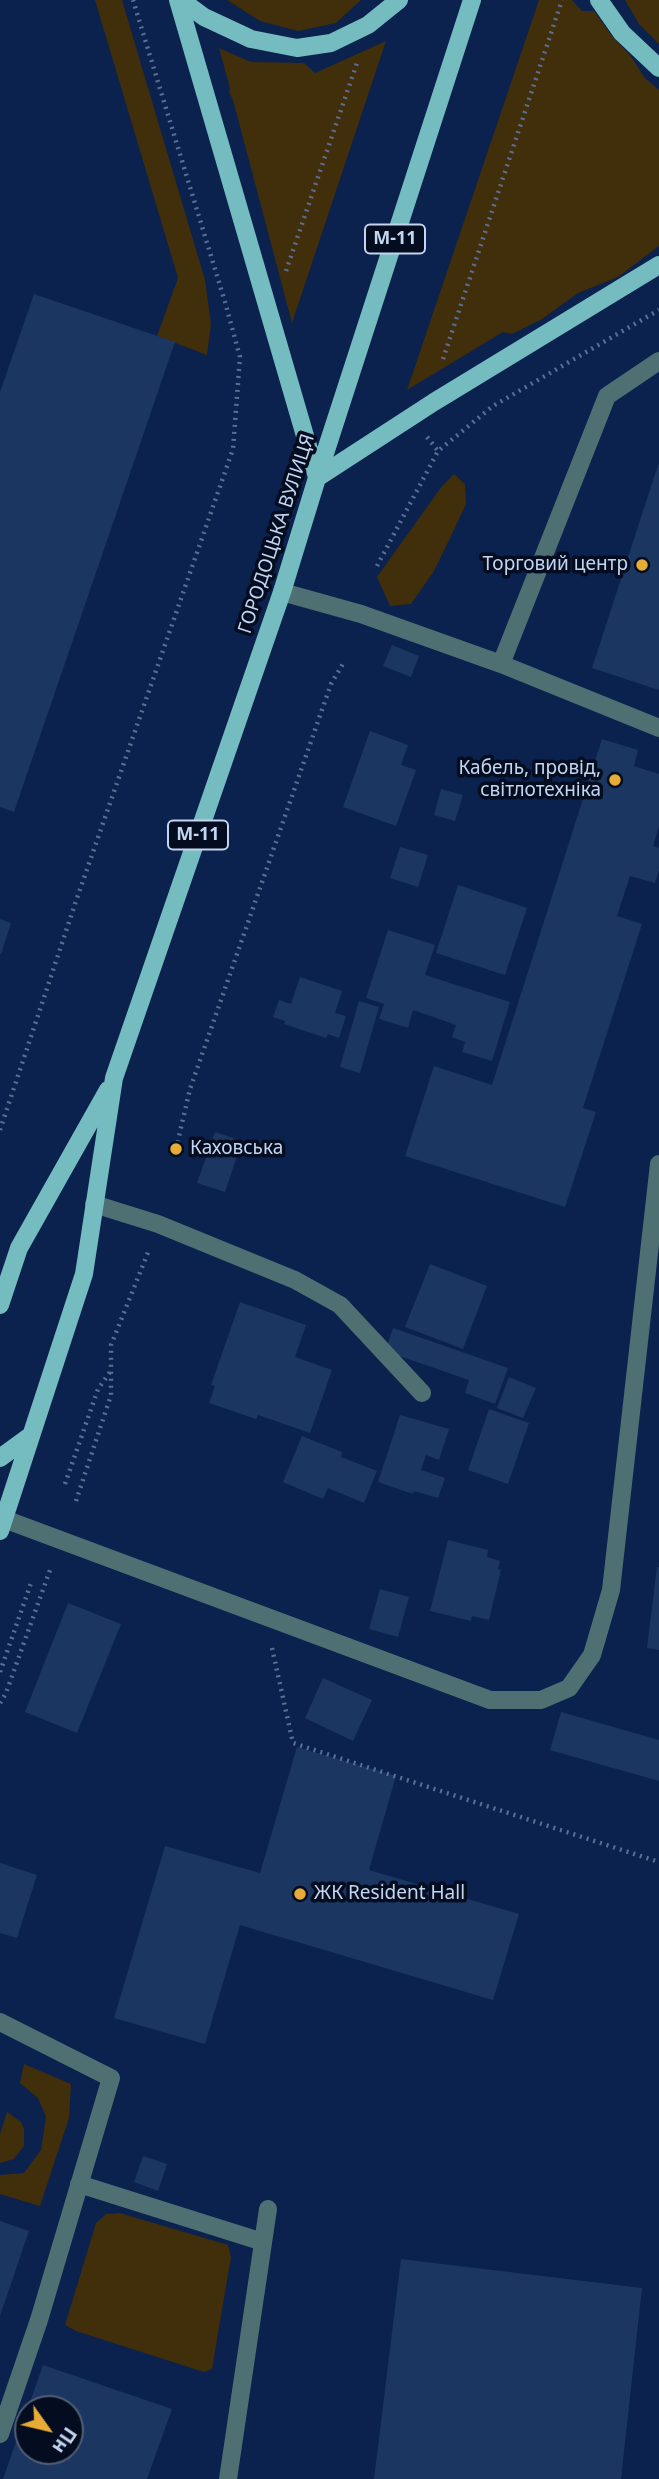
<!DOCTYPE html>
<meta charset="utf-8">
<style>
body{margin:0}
#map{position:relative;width:659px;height:2479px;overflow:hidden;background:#0a224d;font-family:"Noto Sans",sans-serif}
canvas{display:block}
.north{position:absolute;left:14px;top:2395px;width:70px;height:70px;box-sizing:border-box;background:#040d20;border:2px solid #515d73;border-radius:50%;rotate:124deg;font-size:19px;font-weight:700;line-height:28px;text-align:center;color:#c4d5f0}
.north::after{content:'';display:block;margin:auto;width:24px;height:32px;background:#e6ac36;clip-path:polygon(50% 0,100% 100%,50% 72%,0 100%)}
</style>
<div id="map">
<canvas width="659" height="2479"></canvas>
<div class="north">Пн</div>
</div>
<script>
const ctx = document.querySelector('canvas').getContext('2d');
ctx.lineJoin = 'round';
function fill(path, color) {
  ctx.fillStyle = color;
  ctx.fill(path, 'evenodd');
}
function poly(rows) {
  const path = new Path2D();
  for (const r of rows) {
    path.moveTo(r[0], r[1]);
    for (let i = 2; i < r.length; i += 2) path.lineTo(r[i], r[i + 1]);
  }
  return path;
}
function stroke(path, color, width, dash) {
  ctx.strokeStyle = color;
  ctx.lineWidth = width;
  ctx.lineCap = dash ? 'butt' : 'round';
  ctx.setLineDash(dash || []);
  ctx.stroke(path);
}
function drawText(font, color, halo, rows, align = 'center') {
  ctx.font = font + ' "Noto Sans",sans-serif';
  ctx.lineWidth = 7;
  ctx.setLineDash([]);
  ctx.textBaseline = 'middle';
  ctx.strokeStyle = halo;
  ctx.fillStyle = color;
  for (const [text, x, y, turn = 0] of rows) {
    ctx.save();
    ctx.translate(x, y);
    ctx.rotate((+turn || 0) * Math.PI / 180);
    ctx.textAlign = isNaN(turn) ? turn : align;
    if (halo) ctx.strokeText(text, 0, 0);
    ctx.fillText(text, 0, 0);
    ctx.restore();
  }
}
fill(poly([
 [95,0,122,0,205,280,211,324,207,355,157,336,178,278],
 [227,0,361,0,336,23,298,31,260,21],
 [539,0,572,0,582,11,594,11,612,36,630,55,645,78,659,90,659,246,618,277,578,293,542,319,512,334,503,332,407,390],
 [625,0,659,0,659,44,639,24],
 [386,41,292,323,233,100,229,92,230,88,219,48,251,62,304,63,315,73],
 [454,474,465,484,466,504,452,534,434,571,411,604,390,606,377,577,442,486],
 [24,2064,71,2084,69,2118,40,2206,0,2194,0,2175,24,2173,41,2150,46,2117,38,2098,20,2083],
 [7,2112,21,2122,24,2129,24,2146,14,2159,0,2163,0,2134],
 [120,2213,228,2245,231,2257,212,2369,204,2372,76,2331,65,2325,96,2223,106,2214]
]), '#412e0a');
fill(poly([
 [34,294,175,342,14,812,0,807,0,392],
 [658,465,659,465,659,690,592,668],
 [392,645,419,656,411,677,383,666],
 [370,731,408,745,401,765,416,770,396,826,343,807],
 [602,739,638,750,634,766,659,774,659,826,653,846,659,848,659,870,655,883,630,876,617,916,642,924,583,1108,596,1112,565,1207,405,1156,434,1066,492,1085],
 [441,789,463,795,455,821,434,815],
 [400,847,428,855,418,887,390,878],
 [458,885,527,908,505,975,436,953],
 [0,919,11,923,1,954,0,954],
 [388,930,435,945,425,975,510,1002,492,1061,462,1052,465,1042,452,1037,456,1025,413,1010,408,1028,379,1019,384,1004,366,998],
 [300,977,342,991,335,1013,346,1016,339,1038,328,1034,326,1038,284,1024,285,1021,273,1017,279,1000,291,1004],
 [359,1001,379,1007,360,1073,340,1067],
 [215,1132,242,1141,225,1192,197,1183],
 [430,1264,487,1286,463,1349,405,1327],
 [240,1302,306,1325,295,1357,332,1370,310,1433,258,1415,256,1419,209,1403,215,1386,211,1385],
 [393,1328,508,1368,495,1404,465,1393,469,1380,385,1351],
 [509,1377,536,1388,523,1418,497,1408],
 [489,1409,529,1423,508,1484,468,1470],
 [400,1415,449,1429,439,1460,426,1455,421,1470,445,1478,438,1498,414,1491,413,1494,378,1482],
 [302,1436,342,1452,341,1457,377,1471,364,1503,328,1488,323,1499,283,1482],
 [448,1540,488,1550,487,1557,500,1561,498,1569,501,1570,489,1620,472,1616,471,1621,430,1611],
 [657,1567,659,1567,659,1650,647,1648],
 [380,1589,409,1597,398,1637,369,1629],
 [68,1603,121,1624,77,1733,25,1712],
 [323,1678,372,1700,353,1741,305,1718],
 [561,1712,659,1740,659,1781,550,1750],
 [297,1747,396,1776,369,1870,519,1914,493,2000,240,1925,205,2044,114,2018,165,1846,260,1873],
 [0,1863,37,1875,17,1938,0,1933],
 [143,2156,167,2164,158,2191,134,2182],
 [0,2221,29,2231,0,2316],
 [401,2259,642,2288,621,2479,374,2479],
 [43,2365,172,2409,147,2479,3,2479],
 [28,2409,70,2409,70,2451,28,2451]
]), '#1c3662');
stroke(poly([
 [286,271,358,60],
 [443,359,562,0],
 [427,437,438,451],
 [377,566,438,451,493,406,659,310],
 [0,1130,76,901,233,449,240,357,225,302,133,0],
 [176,1149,190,1089,331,684,344,662],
 [65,1484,98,1389,110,1372],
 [76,1501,111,1395,111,1345,149,1250],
 [272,1648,293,1743,659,1862],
 [0,1672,31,1583],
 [0,1703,6,1693,50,1570]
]), '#5a6f93', 4.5, [2, 5]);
stroke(poly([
 [282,592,361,614,501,664,659,728],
 [501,664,607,396,659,361],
 [94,1204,158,1224,295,1280,340,1305,422,1393],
 [4,1519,490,1700,541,1700,569,1688,592,1655,611,1590,659,1164],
 [0,2022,111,2078,39,2320,0,2434],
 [79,2184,263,2242],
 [228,2479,268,2209]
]), '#4f7072', 18);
stroke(poly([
 [178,0,317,477],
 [181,0,204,17,251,39,297,48,331,43,368,25,399,0],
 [599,0,622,33,659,68],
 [317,478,434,402,659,265],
 [0,1305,19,1248,108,1090],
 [0,1458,30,1436],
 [0,1531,84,1274,114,1078,282,592,317,478,472,0]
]), '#75bcc0', 18);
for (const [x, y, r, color] of [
 [642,565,7,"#e6ac36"],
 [615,780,7,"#e6ac36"],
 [176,1149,7,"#e6ac36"],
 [300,1894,7,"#e6ac36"]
]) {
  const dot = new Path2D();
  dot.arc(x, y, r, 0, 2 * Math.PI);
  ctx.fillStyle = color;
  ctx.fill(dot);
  stroke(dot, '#040d20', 2.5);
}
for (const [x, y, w] of [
 [395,239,60],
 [198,835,60]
]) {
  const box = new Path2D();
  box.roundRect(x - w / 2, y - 14.5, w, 29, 5);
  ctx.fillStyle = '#040d20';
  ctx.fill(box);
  stroke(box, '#c4d5f0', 2);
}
drawText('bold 18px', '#c4d5f0', null, [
 ["М-11",395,239],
 ["М-11",198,835]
]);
drawText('19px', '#c4d5f0', '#040d20', [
 ["ГОРОДОЦЬКА ВУЛИЦЯ",277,534,-72]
]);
drawText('19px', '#c4d5f0', '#040d20', [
 ["Торговий центр",628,565],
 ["Кабель, провід,",601,769],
 ["світлотехніка",601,791],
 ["Каховська",190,1149,"left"],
 ["ЖК Resident Hall",314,1894,"left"]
], 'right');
</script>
